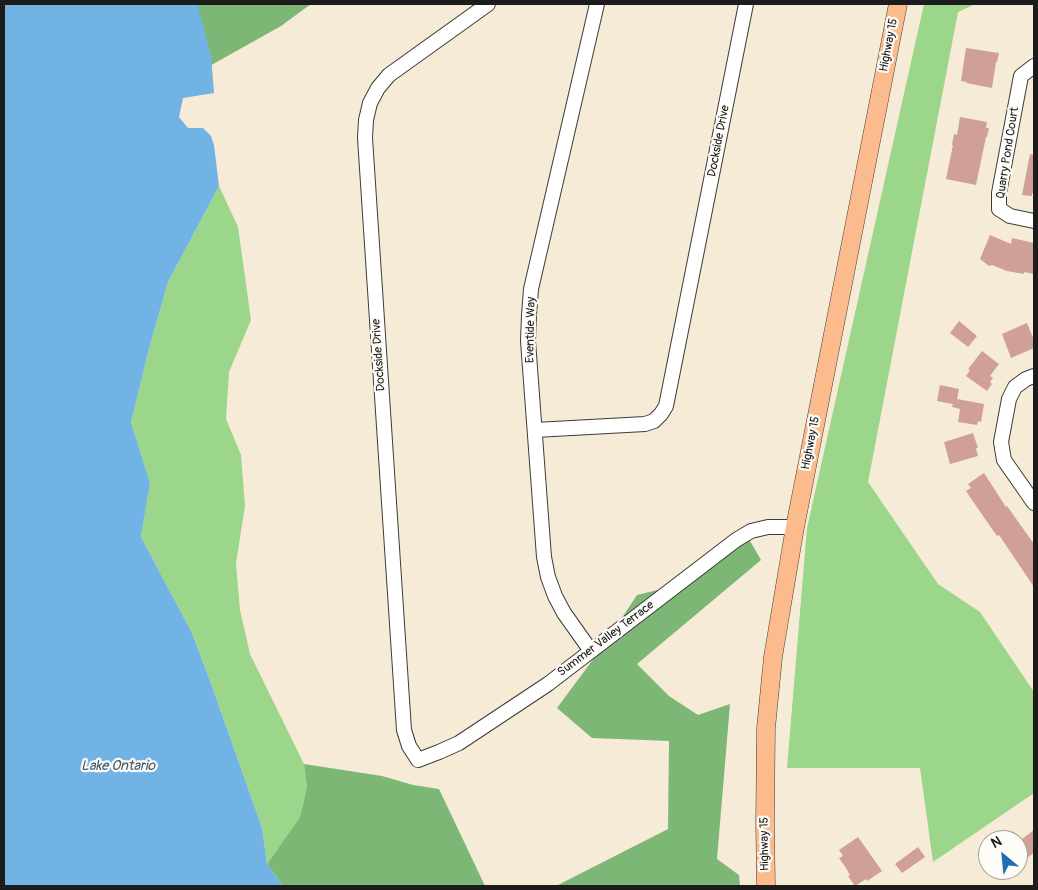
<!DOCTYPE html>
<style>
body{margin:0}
#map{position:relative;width:1038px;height:890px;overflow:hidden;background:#f6ebd6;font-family:Pangolin,sans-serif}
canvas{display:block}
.frame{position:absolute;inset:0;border:5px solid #1c1c1c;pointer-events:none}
.north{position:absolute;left:978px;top:830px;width:50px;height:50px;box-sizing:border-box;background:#fdfcf7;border:1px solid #a3a29f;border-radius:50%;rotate:332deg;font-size:14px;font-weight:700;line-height:20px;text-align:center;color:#1c1c1c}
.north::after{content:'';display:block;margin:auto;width:18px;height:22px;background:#1f6fb2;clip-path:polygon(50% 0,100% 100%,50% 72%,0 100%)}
</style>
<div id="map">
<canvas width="1038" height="890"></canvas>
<div class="frame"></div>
<div class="north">N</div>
</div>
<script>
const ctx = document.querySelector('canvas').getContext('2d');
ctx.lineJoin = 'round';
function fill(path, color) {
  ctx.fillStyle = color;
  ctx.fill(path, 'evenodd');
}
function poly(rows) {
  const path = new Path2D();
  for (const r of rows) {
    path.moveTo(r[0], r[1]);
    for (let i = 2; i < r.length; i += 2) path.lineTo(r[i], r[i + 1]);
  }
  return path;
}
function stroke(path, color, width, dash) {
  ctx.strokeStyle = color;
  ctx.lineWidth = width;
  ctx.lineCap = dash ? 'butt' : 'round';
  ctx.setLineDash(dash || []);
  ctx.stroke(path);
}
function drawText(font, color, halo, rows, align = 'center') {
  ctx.font = font + ' Pangolin,sans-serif';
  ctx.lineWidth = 4.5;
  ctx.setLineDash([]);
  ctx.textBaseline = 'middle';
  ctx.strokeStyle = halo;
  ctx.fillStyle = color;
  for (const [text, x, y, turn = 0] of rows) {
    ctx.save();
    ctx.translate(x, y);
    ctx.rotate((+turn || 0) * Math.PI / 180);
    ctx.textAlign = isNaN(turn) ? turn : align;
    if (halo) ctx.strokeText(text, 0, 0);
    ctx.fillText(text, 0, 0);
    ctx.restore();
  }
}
fill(poly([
 [924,4,975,4,958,12,868,482,938,584,980,612,1034,692,1034,793,933,862,920,768,787,768,807,528],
 [219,186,238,227,251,320,229,372,226,419,241,455,245,506,236,563,240,610,250,654,304,764,307,787,300,817,267,864,262,828,214,692,192,633,141,537,150,483,131,422,150,345,168,282]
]), '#9cd68a');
fill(poly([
 [191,4,311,4,281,26,206,68],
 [749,539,761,560,637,664,669,696,698,715,730,704,717,859,739,875,740,886,556,886,668,829,669,741,592,738,557,708,606,642,637,595,694,581],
 [304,764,382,776,413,785,439,789,485,886,283,886,267,864,300,817,307,787]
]), '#7db776');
fill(poly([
 [4,4,197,4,211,55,214,93,183,98,179,117,188,128,203,128,211,136,214,145,219,186,168,282,150,345,131,422,150,483,141,537,192,633,214,692,262,828,267,864,283,886,4,886]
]), '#72b3e6');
fill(poly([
 [966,48,999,53,997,62,996,62,992,88,966,83,967,82,961,81],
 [960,117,987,122,986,128,989,128,987,137,986,137,976,185,946,179,953,145,952,145,954,134,957,135],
 [1030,154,1034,155,1034,193,1032,193,1032,196,1022,195],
 [990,235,1011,244,1012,238,1034,243,1034,274,1024,272,1024,274,1007,271,992,265,989,266,980,259],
 [959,321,977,336,968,347,950,333],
 [1027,323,1034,340,1034,348,1011,358,1002,334],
 [982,351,999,364,990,376,993,378,990,382,992,384,987,391,966,376,970,370,968,369],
 [940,385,959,389,957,399,984,404,981,422,978,421,977,425,958,422,960,409,952,407,953,404,937,401],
 [973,433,978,448,976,448,978,456,950,464,944,442],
 [984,473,1006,507,1007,506,1034,544,1034,587,999,535,997,536,983,516,966,491,971,488,968,484],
 [1034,830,1034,853,1018,864,1018,842],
 [858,837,882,871,867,881,866,879,855,886,848,876,850,875,846,868,839,858,843,856,839,850],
 [918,847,925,857,902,873,895,864]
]), '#d09f99');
const minor = poly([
 [488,4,389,75,378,88,370,103,366,120,365,138,404,730,409,746,418,760,439,752,459,743,548,684,736,540,751,531,768,527,795,527],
 [1034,66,1021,76,999,193,999,209,1010,216,1034,221],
 [1034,376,1026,379,1015,387,1009,399,1001,442,1004,460,1034,503],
 [535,430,645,424,654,421,661,414,666,406,746,4],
 [591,651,564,613,555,596,548,577,544,557,528,341,529,315,531,289,597,4]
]);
const major = poly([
 [766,886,765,824,766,728,773,657,795,527,898,4]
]);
stroke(minor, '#3d3b38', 16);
stroke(major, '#3d3b38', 19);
stroke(minor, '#fff', 14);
stroke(major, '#fbbb8c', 18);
drawText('12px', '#1c1c1c', '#fdfcf7', [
 ["Highway 15",889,45,-79],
 ["Dockside Drive",719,141,-79],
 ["Quarry Pond Court",1008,153,-81],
 ["Eventide Way",531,330,-89],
 ["Dockside Drive",379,355,-94],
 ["Highway 15",811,443,-79],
 ["Summer Valley Terrace",606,639,-37],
 ["Highway 15",765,844,-91]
]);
drawText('italic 14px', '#3e586d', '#fdfcf7', [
 ["Lake Ontario",118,766]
]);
</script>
